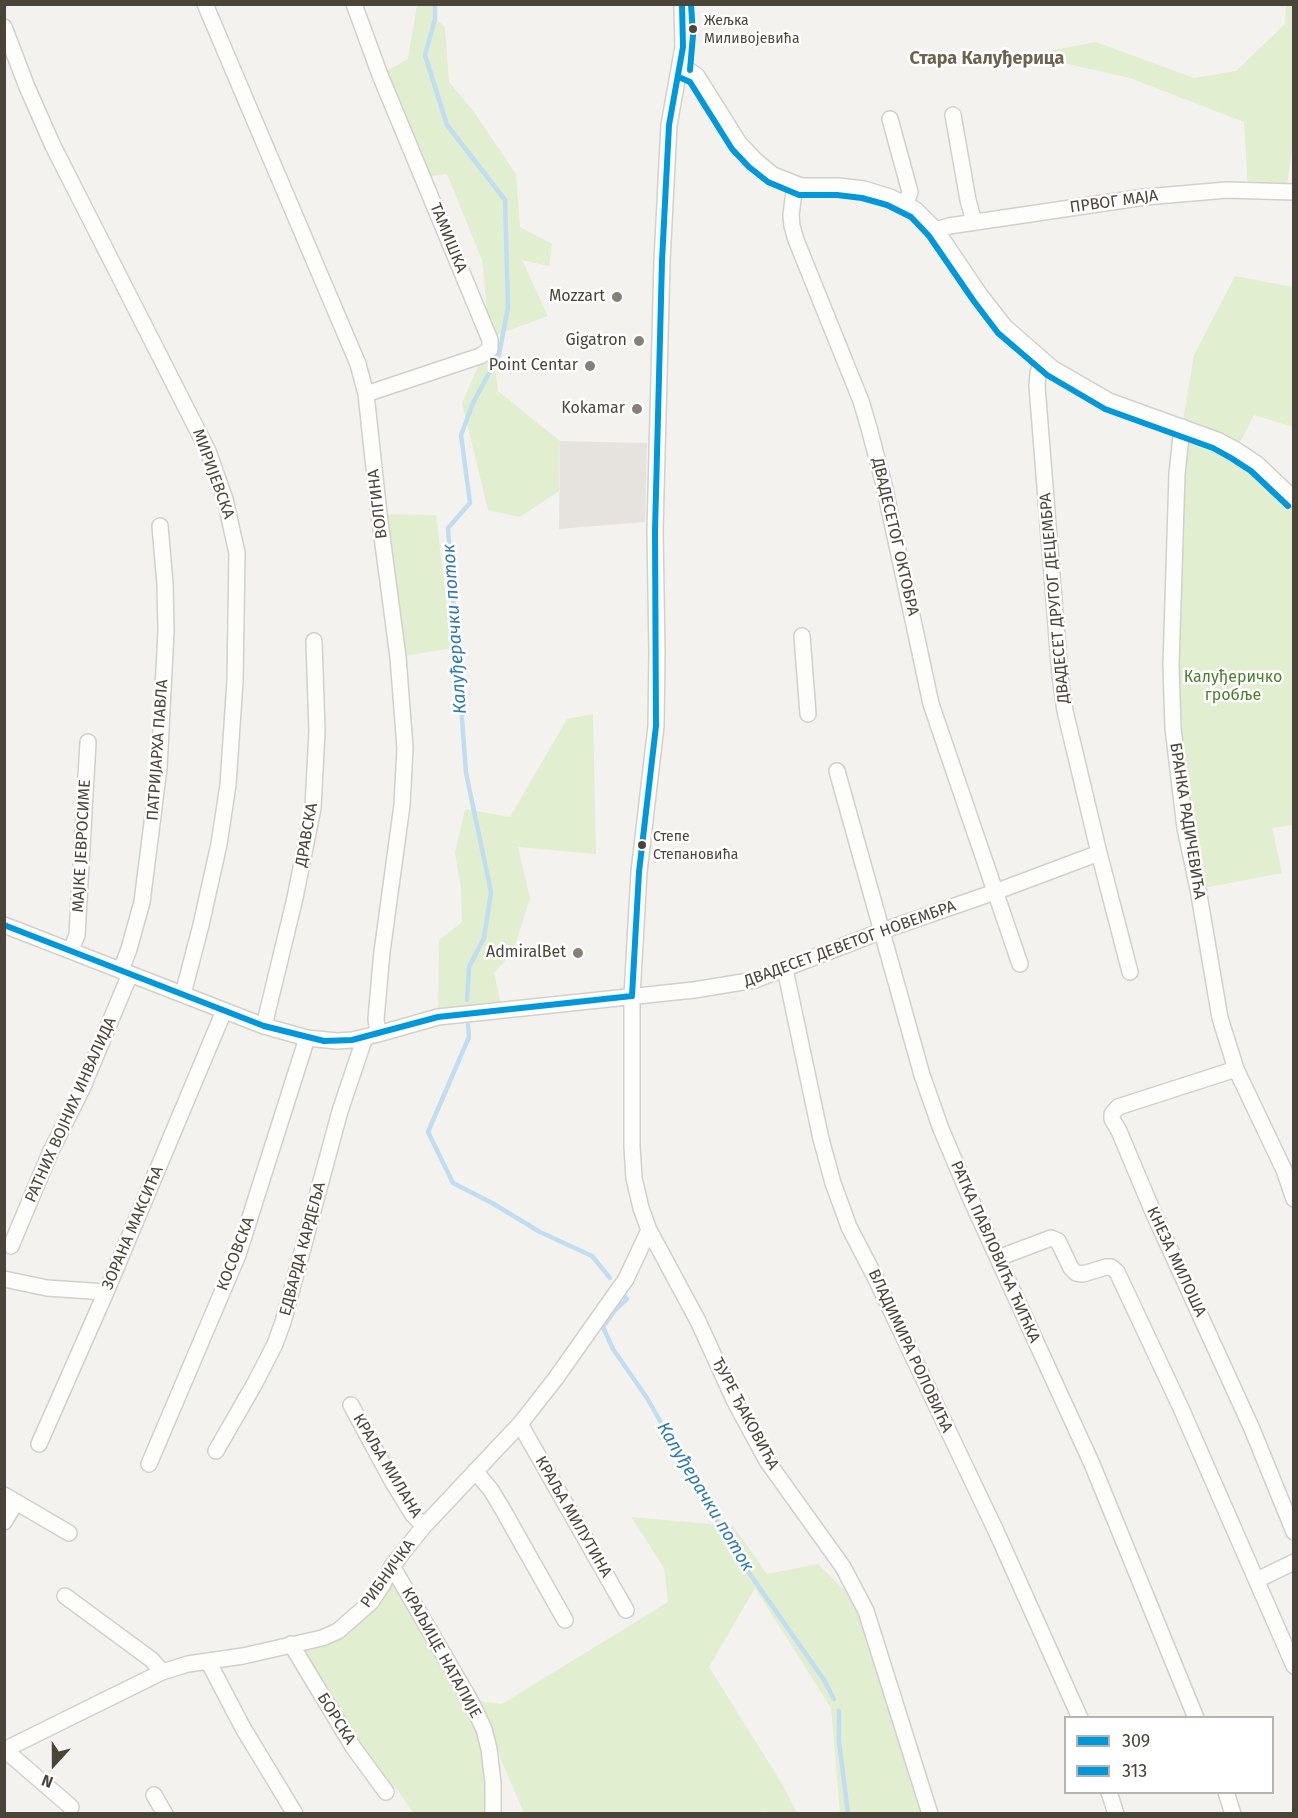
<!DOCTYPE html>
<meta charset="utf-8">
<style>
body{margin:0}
#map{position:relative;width:1298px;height:1818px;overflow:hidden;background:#f4f2ee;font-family:"Fira Sans",sans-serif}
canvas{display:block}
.frame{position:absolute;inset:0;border:6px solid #4b4439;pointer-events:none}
.legend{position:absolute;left:1064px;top:1716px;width:210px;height:78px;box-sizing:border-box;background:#fff;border:2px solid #b7b4b0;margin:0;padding:8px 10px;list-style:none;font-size:18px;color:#4b4439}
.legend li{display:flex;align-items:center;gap:12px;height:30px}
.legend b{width:30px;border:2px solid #b7b4b0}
.north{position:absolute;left:24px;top:1734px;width:60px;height:60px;-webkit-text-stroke:4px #fff;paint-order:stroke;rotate:201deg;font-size:16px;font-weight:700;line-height:24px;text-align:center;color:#4b4439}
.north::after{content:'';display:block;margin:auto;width:21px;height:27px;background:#4b4439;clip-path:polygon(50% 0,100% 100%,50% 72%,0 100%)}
</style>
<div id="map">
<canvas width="1298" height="1818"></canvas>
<div class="frame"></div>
<ul class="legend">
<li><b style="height:8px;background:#0098da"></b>309</li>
<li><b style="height:8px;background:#0098da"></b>313</li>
</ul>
<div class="north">N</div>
</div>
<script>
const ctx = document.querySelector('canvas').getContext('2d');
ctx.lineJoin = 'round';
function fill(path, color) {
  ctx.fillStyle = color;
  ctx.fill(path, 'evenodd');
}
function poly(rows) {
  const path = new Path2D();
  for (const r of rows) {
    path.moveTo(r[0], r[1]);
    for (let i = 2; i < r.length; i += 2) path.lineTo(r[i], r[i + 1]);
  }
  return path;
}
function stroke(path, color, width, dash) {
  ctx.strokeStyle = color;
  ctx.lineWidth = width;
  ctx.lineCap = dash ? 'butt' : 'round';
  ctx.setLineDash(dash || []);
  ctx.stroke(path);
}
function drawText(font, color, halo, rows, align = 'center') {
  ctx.font = font + ' "Fira Sans",sans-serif';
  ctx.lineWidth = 5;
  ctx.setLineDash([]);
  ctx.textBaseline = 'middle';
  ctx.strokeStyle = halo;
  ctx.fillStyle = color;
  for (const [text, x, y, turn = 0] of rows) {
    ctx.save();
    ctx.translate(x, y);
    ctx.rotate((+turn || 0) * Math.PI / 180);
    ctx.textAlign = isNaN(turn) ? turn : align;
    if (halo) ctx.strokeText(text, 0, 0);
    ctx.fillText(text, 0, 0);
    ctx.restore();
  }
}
fill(poly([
 [417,5,436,5,435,18,445,27,449,82,474,112,516,174,520,227,552,244,549,266,522,260,548,316,491,337,498,391,560,441,559,491,520,517,488,510,462,403,490,340,482,260,447,174,423,177,380,75,408,59],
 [1286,5,1293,5,1294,136,1286,192,1248,190,1244,122,1130,78,1028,55,1096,42,1194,78,1236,71,1285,24],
 [1235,276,1293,287,1293,427,1254,415,1236,450,1182,427,1194,355],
 [1185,438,1228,451,1273,485,1294,508,1293,825,1272,828,1282,873,1198,889,1176,760],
 [379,514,436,515,452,648,398,657],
 [593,714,596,854,518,847,530,898,513,952,494,973,502,1009,438,1017,439,940,462,922,461,888,455,853,465,809,510,817,567,719],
 [631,1517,733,1526,767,1574,818,1564,866,1611,930,1813,840,1813,831,1708,755,1588,709,1667,781,1782,797,1813,767,1813,766,1811,743,1814,524,1813,490,1734,493,1813,413,1813,396,1788,389,1790,300,1652,322,1638,338,1631,392,1566,470,1700,502,1704,668,1602,664,1568]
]), '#e1eecf');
fill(poly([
 [560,441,647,443,645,522,559,529]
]), '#e6e3df');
stroke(poly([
 [435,4,435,19,425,55,447,125,505,200,508,307,499,355,474,401,461,435,470,503,448,528,466,773,491,892,484,938,469,967,467,1000],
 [468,1025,469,1037,428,1132,453,1183,492,1203,540,1232,592,1256,610,1278],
 [624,1296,627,1299,615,1310,603,1327,613,1349,647,1398,738,1557,824,1680,834,1699],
 [839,1711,839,1741,848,1814]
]), '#c0ddf1', 4.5);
const minor = poly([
 [205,4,358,364,366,394,379,514,398,657,405,748,402,805,382,952,376,1019,378,1034],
 [354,4,380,75,490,340,490,349,480,356,366,394],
 [682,4,683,47,669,125,662,261,655,531,657,653,656,726,639,872,632,996,632,1147,634,1178,641,1208,649,1230,698,1321,735,1402,767,1461,843,1567,866,1611,930,1814],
 [4,27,27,87,53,146,208,451,225,499,237,553,235,681,228,785,219,844,201,925,183,994],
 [681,69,687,69,697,76,739,143,755,160,773,175,801,186,838,186,864,189,890,197,916,210,936,230,980,295,1005,327,1052,368,1109,401,1217,440,1236,450,1257,464,1294,499],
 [953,115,968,200,974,222],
 [890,119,910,192,906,204],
 [795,184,791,215,792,226,796,240,861,401,869,428,884,485,931,704,1020,964],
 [936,230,949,226,1145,197,1227,190,1294,192],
 [1042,361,1038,373,1037,386,1060,676,1065,711,1099,853,1130,972],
 [1182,427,1177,474,1171,665,1173,728,1185,828,1198,889,1220,1018,1236,1069,1284,1170,1294,1199],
 [802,636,808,714],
 [837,771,922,1075,941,1129,972,1202,1092,1464,1196,1718],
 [4,925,264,1026,307,1038,337,1041,352,1040,378,1034,438,1017,694,990,755,980,882,931,995,892,1099,853],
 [71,950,77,935,88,742],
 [785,969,821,1139,833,1183,849,1227,875,1277,996,1531,1080,1718],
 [121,970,129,949,142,902,159,768,166,631,165,584,160,526],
 [264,1026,295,898,313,808,317,731,314,641],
 [1236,1069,1118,1107,1112,1114,1112,1119,1119,1131,1153,1212,1252,1429,1294,1532],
 [11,1246,50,1153,82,1089,130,974],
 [998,1258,1051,1238,1058,1241,1071,1268,1076,1273,1083,1274,1106,1267,1111,1267,1117,1272,1180,1406,1294,1666],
 [4,1279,47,1288,106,1292],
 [351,1405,391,1479,413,1515,424,1526],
 [520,1424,626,1610],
 [39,1444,106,1292,224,1011],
 [216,1451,255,1383,275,1344,283,1322,340,1111,365,1037],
 [149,1464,238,1255,307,1038],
 [475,1471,491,1490,503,1510,565,1620],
 [4,1495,69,1533],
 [4,1522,16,1502],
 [392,1566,470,1700,484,1729,489,1749,493,1783,493,1814],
 [1257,1580,1294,1562],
 [65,1596,152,1660,162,1672],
 [291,1644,353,1747,386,1792],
 [208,1661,243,1728,295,1814],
 [4,1750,162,1672,188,1664,243,1656,322,1638,338,1631,371,1602,383,1584,392,1566,424,1526,520,1424,556,1378,626,1279,649,1230],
 [5,1750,71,1807],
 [1109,1792,1116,1814],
 [1226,1792,1233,1814],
 [154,1795,165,1814]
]);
stroke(minor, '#d2d0cb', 18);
stroke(minor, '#fdfdfc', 15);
stroke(poly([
 [4,925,264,1026,324,1041,352,1040,438,1017,632,996],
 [632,996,639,872,656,726,655,531,662,261,669,125,683,47,682,4]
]), '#0098da', 6);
stroke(poly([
 [690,70,693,35,691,4],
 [681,78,690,82,732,149,749,167,768,182,799,195,837,195,862,198,887,205,911,217,929,236,973,300,998,333,1047,375,1105,409,1213,448,1231,458,1251,471,1288,506]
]), '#0098da', 6);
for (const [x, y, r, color] of [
 [693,29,5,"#4b4439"],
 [617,297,6,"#868178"],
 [639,341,6,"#868178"],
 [590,366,6,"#868178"],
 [637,409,6,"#868178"],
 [642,845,5,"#4b4439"],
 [578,953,6,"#868178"]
]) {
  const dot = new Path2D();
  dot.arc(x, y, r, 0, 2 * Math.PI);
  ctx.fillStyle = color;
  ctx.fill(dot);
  stroke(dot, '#fff', 2);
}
drawText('14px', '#4b4439', '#fff', [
 ["Жељка",704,21],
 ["Миливојевића",704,39],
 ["Степе",653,837],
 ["Степановића",653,855]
], 'left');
drawText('16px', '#4b4439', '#fff', [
 ["ПРВОГ МАЈА",1114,202,-8],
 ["ТАМИШКА",448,238,68],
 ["МИРИЈЕВСКА",213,474,70],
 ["ВОЛГИНА",378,504,-97],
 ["ДВАДЕСЕТОГ ОКТОБРА",895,537,77],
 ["ДВАДЕСЕТ ДРУГОГ ДЕЦЕМБРА",1055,598,-95],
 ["ПАТРИЈАРХА ПАВЛА",158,750,-86],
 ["БРАНКА РАДИЧЕВИЋА",1187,821,81],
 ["ДРАВСКА",307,835,-80],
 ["МАЈКЕ ЈЕВРОСИМЕ",82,846,-87],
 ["ДВАДЕСЕТ ДЕВЕТОГ НОВЕМБРА",850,944,-20],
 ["РАТНИХ ВОЈНИХ ИНВАЛИДА",71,1110,-66],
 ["ЗОРАНА МАКСИЋА",133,1228,-67],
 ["ЕДВАРДА КАРДЕЉА",303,1249,-75],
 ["РАТКА ПАВЛОВИЋА ЋИЋКА",995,1252,66],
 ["КОСОВСКА",236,1254,-69],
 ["КНЕЗА МИЛОША",1176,1262,65],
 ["ВЛАДИМИРА РОЛОВИЋА",910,1351,65],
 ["ЂУРЕ ЂАКОВИЋА",745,1414,62],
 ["КРАЉА МИЛАНА",387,1466,59],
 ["КРАЉА МИЛУТИНА",573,1517,60],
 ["РИБНИЧКА",388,1574,-54],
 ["КРАЉИЦЕ НАТАЛИЈЕ",441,1653,61],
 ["БОРСКА",336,1719,58]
]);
drawText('16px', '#4b4439', '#fff', [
 ["Mozzart",605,297],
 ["Gigatron",627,341],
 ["Point Centar",578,366],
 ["Kokamar",625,409],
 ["AdmiralBet",566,953]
], 'right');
drawText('16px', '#4a7f2a', '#fff', [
 ["Калуђеричко",1233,678],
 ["гробље",1233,696]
]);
drawText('bold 18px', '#6e6250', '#fff', [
 ["Стара Калуђерица",987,59]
]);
drawText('italic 18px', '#2e7ab2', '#fff', [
 ["Калуђерачки поток",455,629,-94],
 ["Калуђерачки поток",705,1497,59]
]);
</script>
